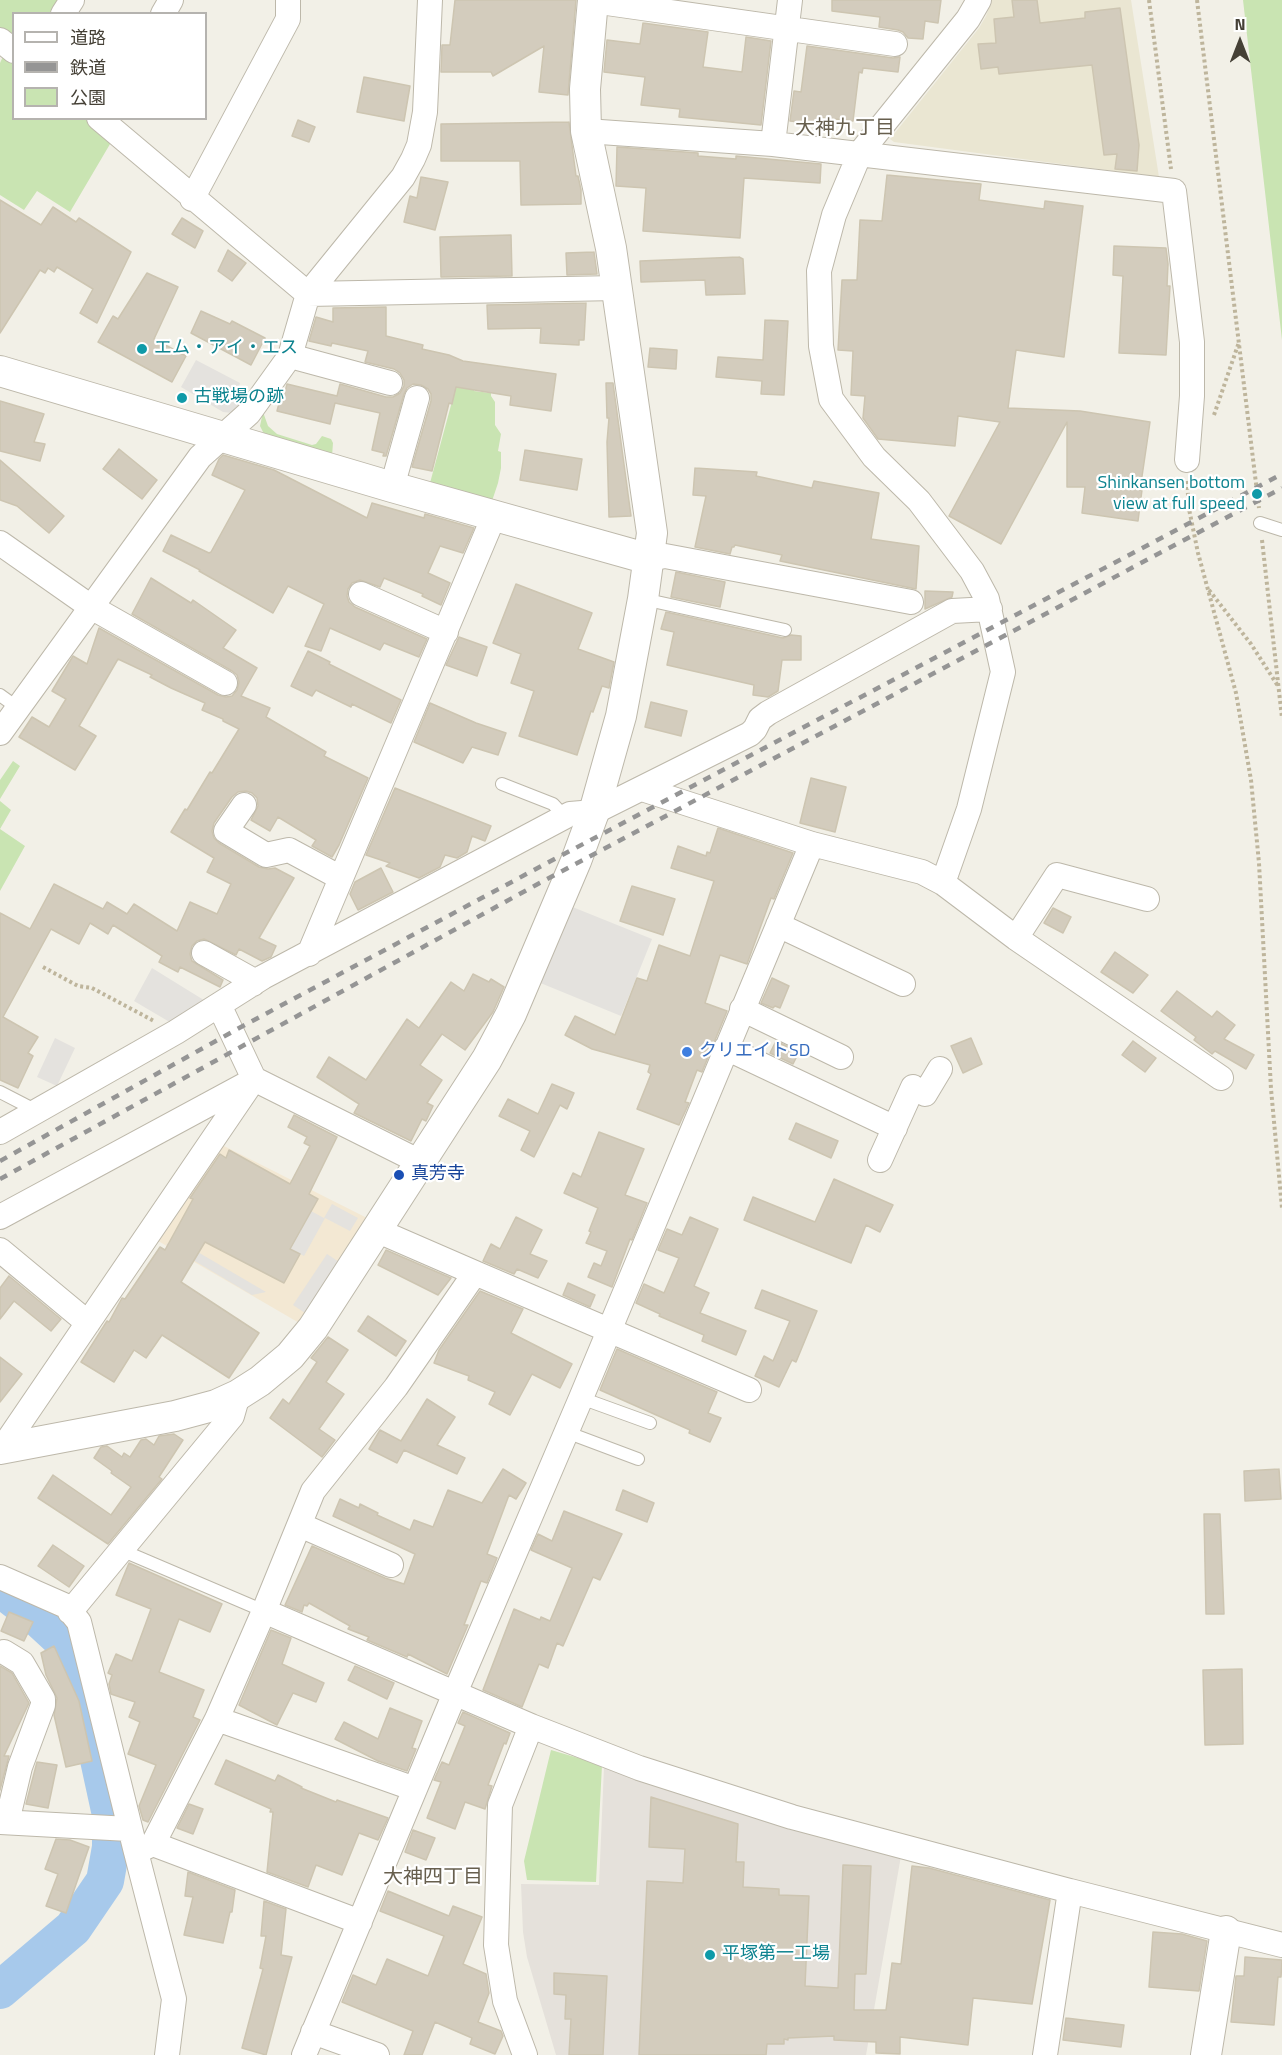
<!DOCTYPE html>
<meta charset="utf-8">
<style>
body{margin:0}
#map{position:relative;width:1282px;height:2055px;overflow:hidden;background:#f2f0e7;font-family:"Titillium Web","Noto Sans JP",sans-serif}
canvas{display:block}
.legend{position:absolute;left:12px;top:12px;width:195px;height:108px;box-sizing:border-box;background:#fff;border:2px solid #b5b3af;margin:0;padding:8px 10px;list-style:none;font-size:18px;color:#454036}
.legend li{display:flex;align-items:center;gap:12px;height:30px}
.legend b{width:30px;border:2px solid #b5b3af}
.north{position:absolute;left:1210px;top:12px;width:60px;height:60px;-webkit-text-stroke:4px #fff;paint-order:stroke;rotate:0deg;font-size:16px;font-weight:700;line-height:24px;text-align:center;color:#454036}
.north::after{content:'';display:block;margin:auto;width:21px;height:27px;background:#454036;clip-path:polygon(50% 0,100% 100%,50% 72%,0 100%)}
</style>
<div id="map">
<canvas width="1282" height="2055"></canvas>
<ul class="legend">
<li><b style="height:8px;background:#fff"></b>道路</li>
<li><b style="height:8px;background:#959595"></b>鉄道</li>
<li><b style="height:16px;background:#c9e4b2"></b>公園</li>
</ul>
<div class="north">N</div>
</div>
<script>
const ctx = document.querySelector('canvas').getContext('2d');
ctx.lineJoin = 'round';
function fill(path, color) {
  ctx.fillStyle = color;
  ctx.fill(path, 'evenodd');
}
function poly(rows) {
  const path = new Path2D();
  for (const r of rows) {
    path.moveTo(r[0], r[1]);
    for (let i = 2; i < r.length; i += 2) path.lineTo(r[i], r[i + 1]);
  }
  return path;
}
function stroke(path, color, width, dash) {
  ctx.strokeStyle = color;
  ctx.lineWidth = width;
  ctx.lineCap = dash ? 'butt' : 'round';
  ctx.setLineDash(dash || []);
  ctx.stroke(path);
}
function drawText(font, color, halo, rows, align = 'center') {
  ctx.font = font + ' "Titillium Web","Noto Sans JP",sans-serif';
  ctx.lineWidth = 4.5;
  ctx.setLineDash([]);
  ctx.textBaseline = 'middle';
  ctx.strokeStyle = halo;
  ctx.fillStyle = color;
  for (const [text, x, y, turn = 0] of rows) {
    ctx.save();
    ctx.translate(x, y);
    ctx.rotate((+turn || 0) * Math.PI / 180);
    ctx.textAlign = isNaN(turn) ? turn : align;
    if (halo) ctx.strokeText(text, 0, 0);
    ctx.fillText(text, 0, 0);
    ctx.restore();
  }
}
fill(poly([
 [216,1142,371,1220,301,1324,153,1238]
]), '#f3e8d3');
fill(poly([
 [604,1767,901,1856,866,2055,556,2055,527,1957,523,1932,521,1884,599,1885]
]), '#e5e1db');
fill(poly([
 [992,0,1131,0,1159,177,894,142,890,139,979,28,986,16]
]), '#eae6d2');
fill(poly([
 [0,0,61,0,53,13,14,14,13,39,0,29],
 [1243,0,1282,0,1282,340],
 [4,54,13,62,14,118,87,119,113,139,70,212,37,191,24,210,0,195,0,63],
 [457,383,475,386,474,391,491,393,491,396,495,402,495,425,501,434,498,451,501,452,501,468,498,483,491,504,430,483],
 [263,412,268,426,277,434,312,445,316,444,322,436,331,439,333,443,332,456,264,434,260,426],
 [13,761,20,766,0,799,0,780],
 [0,801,11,810,0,829,25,846,0,891],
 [551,1750,602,1765,596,1882,527,1880,524,1861]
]), '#c9e4b2');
fill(poly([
 [196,360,240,383,238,390,245,396,237,410,232,413,223,412,181,387],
 [570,906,652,939,621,1016,538,982],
 [152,968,207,1002,173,1024,134,1001],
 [55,1038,75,1048,57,1086,37,1077],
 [332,1204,358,1218,350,1231,325,1218,304,1256,290,1249,311,1211,324,1218],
 [179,1241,266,1292,252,1295,166,1244],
 [327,1254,339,1262,305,1313,293,1305]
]), '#e4e2de');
stroke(poly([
 [0,1590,9,1595,35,1615,61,1639,78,1663,111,1815,111,1847,105,1881,73,1928,0,1990]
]), '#a7c9eb', 38);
const building = poly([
 [455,0,576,0,568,95,539,92,544,46,493,76,491,72,441,72,442,45,450,45,455,0],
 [832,0,941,0,938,23,925,21,923,39,908,38,903,32,898,30,879,27,880,17,832,11,832,0],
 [1012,0,1037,0,1040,23,1085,18,1085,12,1120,8,1139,145,1137,171,1115,169,1117,154,1104,155,1092,65,999,74,998,67,981,69,978,44,996,43,994,19,1014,17,1012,0],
 [643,23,708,32,703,67,742,72,746,37,771,41,761,125,679,117,680,109,641,105,645,77,604,72,607,40,640,44,643,23],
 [807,46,893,58,900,57,898,72,863,68,862,73,859,72,853,121,818,117,818,124,790,121,794,91,801,92,807,46],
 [364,77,410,86,404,121,357,112,364,77],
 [298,120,315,127,309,142,292,136,298,120],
 [569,122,576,176,578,176,581,190,581,204,521,205,520,161,441,161,441,124,569,122],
 [617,147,698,153,698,156,736,159,736,156,821,164,820,183,744,178,740,238,643,231,646,188,616,186,617,147],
 [887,175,981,184,979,200,1044,209,1045,201,1083,206,1064,357,1016,350,1008,408,1080,411,1150,422,1140,490,1142,490,1138,521,1082,513,1085,487,1067,487,1067,422,1001,544,949,516,1000,422,958,416,955,446,878,439,863,418,865,396,851,395,853,351,838,350,842,280,857,280,860,220,882,221,887,175],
 [421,177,448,182,435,230,404,222,410,196,417,198,421,177],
 [0,200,41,225,53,207,76,222,79,218,131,252,97,323,80,313,93,289,57,267,54,272,48,268,45,273,40,270,0,333,0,200],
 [182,218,203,231,195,248,172,234,182,218],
 [511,235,512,276,441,277,440,237,511,235],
 [1114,246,1166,248,1168,264,1167,286,1170,286,1166,355,1119,353,1123,276,1113,275,1114,246],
 [228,250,246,263,232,281,218,271,228,250],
 [594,252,597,274,567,275,566,253,594,252],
 [739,257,743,259,745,294,706,295,705,280,641,282,640,261,739,257],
 [147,273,178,287,154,339,186,356,172,382,98,342,113,316,118,319,147,273],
 [586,303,584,340,579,340,579,345,540,343,541,328,488,329,487,305,586,303],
 [386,307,386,336,423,345,422,349,449,355,463,361,556,374,551,411,510,405,511,396,456,387,452,404,449,403,432,471,412,467,431,401,431,394,428,389,421,385,413,384,407,388,404,394,386,456,383,456,384,453,372,450,380,413,335,403,330,424,277,411,281,396,284,396,287,384,337,396,340,384,386,397,393,397,400,393,404,386,404,380,400,373,394,369,365,362,368,351,332,343,331,346,309,341,316,317,333,322,333,308,386,307],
 [201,311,230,324,232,321,265,338,251,365,191,333,201,311],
 [765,320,788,321,784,395,761,394,762,381,716,377,718,357,763,360,765,320],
 [650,348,677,350,676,369,648,367,650,348],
 [606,383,613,383,631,516,609,517,607,442,609,418,607,418,606,383],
 [0,401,44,414,34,442,45,444,40,461,0,451,0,401],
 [119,449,157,480,142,499,103,469,119,449],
 [525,450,582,459,577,490,520,480,525,450],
 [223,455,274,470,367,518,372,503,424,518,425,514,474,528,463,553,440,546,428,573,450,583,441,605,422,596,423,594,384,578,380,587,360,580,352,583,348,589,347,596,349,602,355,607,427,639,419,657,384,643,380,650,330,628,321,651,305,646,324,604,288,586,273,613,199,571,200,570,163,551,171,535,209,553,211,552,245,490,212,475,219,459,223,455],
 [0,460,64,516,49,533,17,506,0,500,0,460],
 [695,468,757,472,756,476,812,488,814,481,879,493,871,539,919,546,916,589,780,561,782,555,735,545,734,547,732,547,730,554,695,547,706,496,693,495,695,468],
 [676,572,725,582,720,607,671,597,676,572],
 [151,578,191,603,193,600,236,630,223,648,257,668,241,696,270,708,266,717,326,752,324,756,368,778,339,845,332,857,312,846,316,840,278,817,270,831,251,820,258,806,257,798,252,793,246,791,238,792,232,797,214,823,212,831,214,838,219,843,259,867,268,869,275,868,294,878,259,938,276,946,271,957,262,961,239,949,236,955,204,939,197,941,192,946,190,954,192,961,223,980,220,987,180,967,178,972,159,962,162,956,113,925,108,934,90,923,79,944,51,929,3,1017,38,1037,28,1053,33,1056,18,1088,0,1080,0,913,30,929,54,884,103,909,107,902,127,914,134,904,177,931,190,902,217,914,231,884,207,872,214,858,171,832,185,809,187,810,210,772,212,773,239,729,223,721,223,719,202,710,205,703,171,688,150,677,152,675,118,659,79,726,96,736,75,770,19,737,32,717,49,727,66,699,52,691,73,656,87,664,99,628,218,695,226,697,232,696,237,690,239,682,237,675,232,671,132,614,151,578],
 [516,584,592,613,578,649,614,662,609,688,602,686,593,712,591,711,577,755,519,736,534,691,511,683,521,654,493,643,516,584],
 [925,591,953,592,952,597,925,609,925,591],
 [666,612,783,638,791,635,801,636,801,660,782,660,778,691,768,697,753,695,754,685,667,665,674,632,661,629,666,612],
 [459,637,487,647,477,676,446,665,459,637],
 [308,651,330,662,329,664,401,700,391,723,352,704,351,707,316,690,312,696,291,686,308,651],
 [651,702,687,711,681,736,645,727,651,702],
 [430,703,476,723,506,733,498,755,472,747,463,763,414,742,430,703],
 [811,778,846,787,835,832,800,823,811,778],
 [395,788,491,826,485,841,472,836,467,852,457,858,445,855,440,867,419,878,386,866,390,863,366,855,395,788],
 [718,828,793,853,774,899,771,898,747,964,720,955,705,1003,727,1011,702,1072,697,1070,685,1102,689,1103,679,1125,637,1109,651,1074,648,1072,650,1065,592,1049,565,1035,575,1016,615,1035,637,978,647,981,659,945,690,956,714,881,671,868,678,846,706,856,707,852,710,853,718,828],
 [381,868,393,892,358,910,350,894,355,882,381,868],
 [632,886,675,899,663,935,620,921,632,886],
 [1053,908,1071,917,1063,933,1044,923,1053,908],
 [1115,952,1148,975,1133,993,1101,972,1115,952],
 [473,974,489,982,491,979,504,987,493,1012,465,1050,442,1034,420,1065,442,1080,427,1103,433,1106,426,1121,422,1119,411,1141,354,1113,359,1104,317,1077,329,1057,366,1080,407,1019,419,1028,451,982,464,991,473,974],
 [772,978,789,986,780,1008,775,1006,773,1008,761,1003,772,978],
 [1177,991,1212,1017,1217,1011,1235,1025,1224,1039,1254,1055,1246,1069,1215,1051,1212,1054,1194,1040,1196,1037,1161,1011,1177,991],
 [971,1038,982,1064,963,1073,951,1046,971,1038],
 [776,1041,799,1052,793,1064,770,1053,776,1041],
 [1133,1041,1156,1058,1145,1072,1122,1055,1133,1041],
 [552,1084,574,1093,567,1109,560,1105,534,1157,521,1150,530,1131,499,1116,508,1099,538,1114,552,1084],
 [294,1115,337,1137,309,1194,318,1199,290,1249,300,1254,284,1283,205,1242,181,1282,259,1333,229,1378,162,1335,146,1358,134,1350,114,1382,81,1362,107,1321,109,1322,122,1298,125,1299,160,1247,165,1250,193,1199,190,1198,220,1154,226,1158,229,1150,290,1184,310,1146,304,1143,307,1137,288,1127,294,1115],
 [796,1123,838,1141,831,1158,789,1139,796,1123],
 [599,1132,644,1149,625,1195,647,1203,632,1240,630,1239,612,1287,588,1277,594,1263,601,1266,607,1251,586,1243,591,1232,589,1231,598,1208,564,1193,573,1173,581,1177,599,1132],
 [834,1179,893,1205,880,1232,866,1225,851,1263,744,1220,753,1197,815,1222,834,1179],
 [516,1217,542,1230,530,1254,547,1261,538,1278,517,1269,514,1274,483,1261,491,1244,500,1249,516,1217],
 [690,1217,718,1229,694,1286,709,1293,700,1313,746,1331,736,1355,702,1341,704,1335,659,1316,660,1314,636,1303,644,1284,664,1293,679,1258,658,1250,667,1229,682,1235,690,1217],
 [386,1250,451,1278,438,1295,378,1265,386,1250],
 [9,1276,61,1319,51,1331,14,1301,0,1319,0,1288,9,1276],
 [568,1283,595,1295,590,1307,563,1295,568,1283],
 [762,1290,817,1311,796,1362,792,1360,779,1387,755,1376,764,1356,773,1361,790,1321,755,1308,762,1290],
 [480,1291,523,1309,511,1333,572,1364,560,1388,532,1374,510,1415,489,1404,495,1392,468,1380,469,1376,434,1363,439,1350,480,1291],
 [368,1316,406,1341,396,1356,358,1331,368,1316],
 [328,1337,348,1350,326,1382,344,1394,319,1429,335,1440,322,1457,270,1418,283,1399,289,1404,317,1362,311,1358,328,1337],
 [617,1349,717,1392,708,1413,721,1418,710,1442,689,1433,690,1430,600,1390,617,1349],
 [0,1357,22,1374,0,1402,0,1357],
 [427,1399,455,1417,437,1445,465,1458,457,1474,404,1450,397,1463,369,1449,380,1430,401,1441,427,1399],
 [174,1434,183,1440,159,1477,162,1479,108,1544,38,1498,53,1475,111,1515,131,1487,111,1473,112,1471,94,1458,101,1447,107,1446,122,1457,124,1453,130,1457,141,1440,146,1439,154,1445,159,1436,174,1434],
 [503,1469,526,1483,516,1499,509,1495,487,1554,497,1558,487,1583,481,1581,464,1625,468,1625,447,1674,408,1654,407,1657,367,1640,369,1637,348,1629,350,1626,309,1603,307,1606,304,1605,302,1612,285,1605,312,1546,385,1578,404,1584,415,1554,333,1516,340,1499,359,1508,360,1504,378,1513,377,1515,410,1530,414,1520,433,1527,448,1490,482,1503,503,1469],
 [1279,1469,1281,1499,1245,1501,1244,1471,1279,1469],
 [623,1490,654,1503,647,1522,616,1510,623,1490],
 [564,1511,622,1534,600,1580,593,1577,563,1646,557,1643,548,1668,539,1664,522,1707,483,1690,514,1609,540,1620,541,1617,550,1621,572,1568,531,1550,538,1534,552,1541,564,1511],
 [1204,1514,1220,1514,1224,1614,1206,1614,1204,1514],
 [53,1545,84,1566,69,1587,38,1566,53,1545],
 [129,1563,222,1604,210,1632,179,1619,159,1672,204,1690,193,1717,200,1720,148,1822,143,1820,139,1806,156,1765,128,1754,140,1722,129,1717,135,1702,111,1694,109,1684,112,1675,108,1673,116,1654,132,1661,151,1609,116,1595,129,1563],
 [9,1612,33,1622,24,1641,1,1631,9,1612],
 [271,1630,291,1638,282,1664,324,1683,316,1702,293,1693,277,1725,239,1705,271,1630],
 [54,1646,79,1701,92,1761,66,1767,54,1715,57,1698,46,1675,41,1653,54,1646],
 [0,1666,12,1673,29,1703,4,1756,9,1756,0,1790,0,1666],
 [355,1666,394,1683,387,1699,348,1680,355,1666],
 [1242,1669,1243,1744,1205,1745,1203,1670,1242,1669],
 [390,1708,422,1721,412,1748,416,1749,407,1771,378,1761,335,1739,344,1722,378,1739,390,1708],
 [463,1712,510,1733,506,1744,504,1743,488,1785,492,1786,485,1809,465,1802,455,1829,427,1818,441,1782,434,1780,442,1762,449,1765,465,1726,458,1723,463,1712],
 [226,1760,275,1781,278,1775,302,1787,301,1788,336,1802,337,1800,388,1818,378,1840,359,1833,342,1875,316,1865,308,1887,267,1872,273,1812,270,1812,271,1809,215,1784,226,1760],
 [37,1762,57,1765,48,1808,26,1804,37,1762],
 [651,1797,738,1824,736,1862,744,1862,743,1887,779,1889,779,1895,809,1896,805,1986,838,1988,843,1865,871,1866,866,1974,855,1974,854,2010,886,2010,892,1963,901,1964,912,1866,929,1868,1050,1900,1032,2004,973,1998,968,2045,900,2037,900,2054,876,2053,876,2042,834,2040,834,2036,788,2038,788,2040,784,2039,784,2044,767,2044,766,2055,639,2055,647,1881,683,1883,685,1849,649,1847,651,1797],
 [189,1804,203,1809,193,1834,177,1828,189,1804],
 [413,1830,435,1838,426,1860,405,1852,413,1830],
 [56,1839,70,1840,89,1847,66,1913,46,1906,58,1874,45,1869,56,1839],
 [188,1872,235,1890,232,1912,230,1912,223,1943,184,1935,193,1897,185,1896,188,1872],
 [388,1891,449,1916,453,1906,482,1917,463,1964,486,1974,489,1993,478,2022,501,2031,503,2036,495,2054,470,2044,472,2038,435,2022,422,2055,404,2055,413,2031,342,2002,353,1975,376,1985,387,1959,428,1976,444,1936,380,1911,388,1891],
 [264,1901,286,1909,281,1955,292,1957,266,2055,242,2048,263,1969,260,1968,266,1936,261,1936,264,1901],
 [1153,1932,1182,1934,1207,1941,1199,1991,1149,1987,1153,1932],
 [1245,1957,1282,1960,1281,1977,1278,1977,1274,2025,1231,2022,1236,1976,1244,1976,1245,1957],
 [554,1973,607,1976,603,2055,569,2055,571,2019,565,2019,566,1995,554,1994,554,1973],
 [1066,2018,1124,2025,1121,2047,1063,2040,1066,2018]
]);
fill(building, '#d3ccbd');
stroke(building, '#cdc5b1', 1.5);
const service = poly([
 [1260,523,1282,530],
 [643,599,785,630],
 [0,695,18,708],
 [502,784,553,804,565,817],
 [0,1092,33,1109,35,1112],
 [581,1398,650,1423],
 [566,1432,638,1459],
 [121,1550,264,1611]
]);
const minor = poly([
 [593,1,895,44],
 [63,14,72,0],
 [163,14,171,0],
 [0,40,14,51],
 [99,118,308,294,617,288],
 [586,131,773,144,1174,191,1192,342,1192,396,1187,460],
 [773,144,790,0],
 [192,199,288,19,288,0],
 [290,356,390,383],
 [392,487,417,398],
 [0,543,91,607,225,683],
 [649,559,665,556,911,602],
 [361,594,446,632],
 [0,733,200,457,249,413,290,356,308,294,403,177,413,159,419,145,425,112,430,0],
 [642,789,812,844,922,872,943,883,969,809,1003,672,987,599,972,571,919,501,874,457,831,399,821,346,819,271,834,215,860,153,968,19,979,0],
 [244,805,226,831,266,855,289,850,341,878],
 [943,883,1016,938,1221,1078],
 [778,925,903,984],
 [1016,938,1057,875,1147,899],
 [204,953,249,978,253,984],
 [309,954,494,516],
 [219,1005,254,1079,420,1162],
 [742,1009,841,1057],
 [726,1048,895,1128],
 [0,1132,176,1032,263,977,570,814,594,812,750,734,755,729,760,719,768,713,952,611,990,609],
 [880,1160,913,1087,925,1094,940,1069],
 [0,1217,250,1082],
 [0,1250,88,1323],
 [475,1273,749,1390],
 [2,1449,254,1079],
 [300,1525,391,1565],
 [0,1577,66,1606,79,1622,136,1852,153,1844,217,1719,264,1611,313,1491,396,1387,475,1273,376,1230],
 [264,1611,531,1726,500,1805,496,1945,505,2001,525,2055],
 [70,1612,232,1416,238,1395],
 [4,1652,22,1663,43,1699,43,1705,20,1767,7,1822],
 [217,1719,415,1789],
 [531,1726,639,1768,792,1817,1070,1891],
 [0,1822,129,1829],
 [153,1844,360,1922],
 [136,1852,174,1999,167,2055],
 [313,2032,377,2055],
 [304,2055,455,1693,581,1398,812,844],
 [1045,2055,1070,1891,1282,1945]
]);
const tertiary = poly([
 [0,371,392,487,649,559],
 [0,1449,175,1416,216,1405,238,1395,260,1381,290,1356,313,1328,487,1059,511,1014,576,861,594,812,621,716,643,599,652,533,611,248,586,131,585,89,593,0],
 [1206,2055,1226,1931]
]);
stroke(service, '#bdb8aa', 14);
stroke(minor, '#bdb8aa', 26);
stroke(tertiary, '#bdb8aa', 32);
stroke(poly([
 [1149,0,1171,169],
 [1197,0,1259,508],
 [1214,415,1239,342],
 [1187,481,1189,509,1198,553,1236,693,1251,780,1259,863,1271,1089,1282,1208],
 [1262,540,1282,718],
 [1209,590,1251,644,1278,686],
 [43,967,78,986,92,988,154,1021]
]), '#beb59c', 4, [3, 3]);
stroke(service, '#fff', 12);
stroke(minor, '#fff', 24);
stroke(tertiary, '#fff', 30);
stroke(poly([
 [0,1161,241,1027,534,870,1282,474],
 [0,1179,536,885,1282,488]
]), '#959595', 4.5, [8, 8]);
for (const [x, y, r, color] of [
 [142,349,6,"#0f9aa8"],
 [182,398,6,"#0f9aa8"],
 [1257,494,6,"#0f9aa8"],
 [687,1052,6,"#3f7fe0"],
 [399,1175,6,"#1a4fb4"],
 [710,1955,6,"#0f9aa8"]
]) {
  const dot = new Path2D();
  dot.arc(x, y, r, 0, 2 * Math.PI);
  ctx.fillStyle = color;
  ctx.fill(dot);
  stroke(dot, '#fff', 2);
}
drawText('18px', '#0d838f', '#fff', [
 ["エム・アイ・エス",154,349],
 ["古戦場の跡",194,398],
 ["Shinkansen bottom",1245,484,"right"],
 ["view at full speed",1245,505,"right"],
 ["平塚第一工場",722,1955]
], 'left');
drawText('18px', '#366cbe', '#fff', [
 ["クリエイトSD",699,1052]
], 'left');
drawText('18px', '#164399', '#fff', [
 ["真芳寺",411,1175]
], 'left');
drawText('20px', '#675f4e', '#fff', [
 ["大神九丁目",845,129],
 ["大神四丁目",433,1878]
]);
</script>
